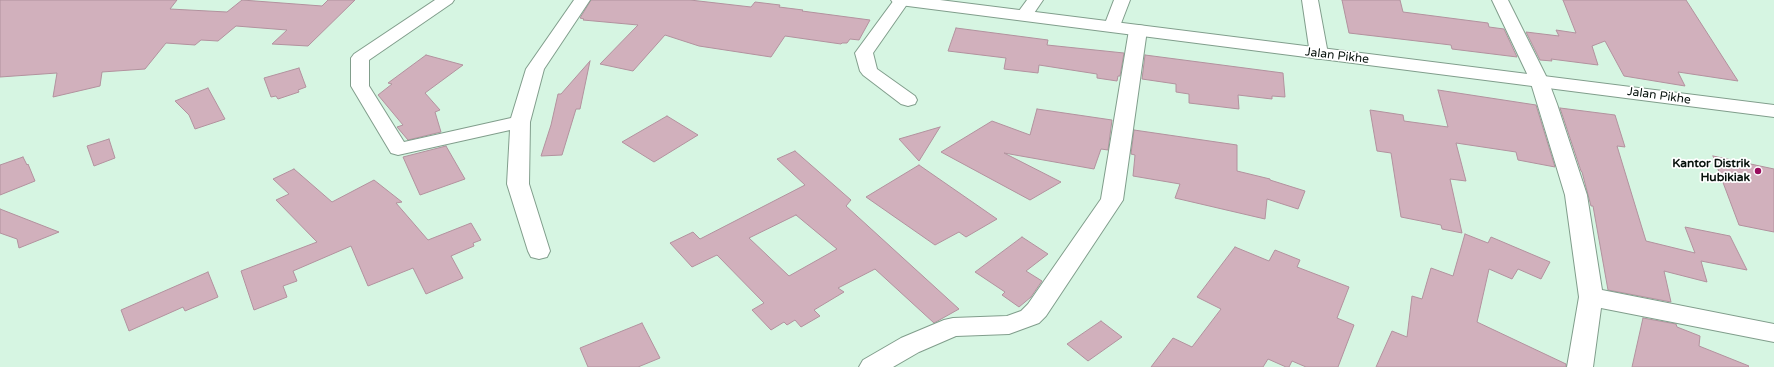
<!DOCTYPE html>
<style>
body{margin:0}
canvas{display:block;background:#d6f5e2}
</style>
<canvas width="1774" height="367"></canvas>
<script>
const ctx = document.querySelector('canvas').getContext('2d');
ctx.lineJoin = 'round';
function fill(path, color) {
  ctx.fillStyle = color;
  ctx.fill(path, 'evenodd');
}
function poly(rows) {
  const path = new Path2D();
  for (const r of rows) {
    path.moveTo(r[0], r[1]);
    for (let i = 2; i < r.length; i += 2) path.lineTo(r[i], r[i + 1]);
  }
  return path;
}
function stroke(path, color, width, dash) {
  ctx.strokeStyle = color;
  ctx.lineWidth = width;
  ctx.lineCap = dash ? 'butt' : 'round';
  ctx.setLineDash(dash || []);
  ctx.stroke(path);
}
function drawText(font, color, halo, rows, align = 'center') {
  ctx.font = font + ' "Varela Round",sans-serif';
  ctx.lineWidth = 3.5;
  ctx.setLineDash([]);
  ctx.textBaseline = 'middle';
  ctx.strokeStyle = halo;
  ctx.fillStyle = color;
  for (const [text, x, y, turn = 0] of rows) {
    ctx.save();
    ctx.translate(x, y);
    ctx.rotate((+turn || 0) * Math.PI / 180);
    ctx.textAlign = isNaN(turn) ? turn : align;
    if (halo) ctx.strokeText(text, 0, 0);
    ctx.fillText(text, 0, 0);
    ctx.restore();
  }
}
const building = poly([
 [0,0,177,0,170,9,227,12,242,0,322,6,328,0,355,0,308,46,272,44,287,30,236,26,218,41,201,40,195,45,166,43,145,69,102,72,100,86,53,97,57,73,0,77,0,0],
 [591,0,690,0,751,7,755,2,780,5,779,7,803,10,802,11,870,20,859,40,850,39,847,43,842,43,841,44,785,36,771,57,699,46,665,35,633,71,600,64,638,25,583,20,584,19,580,18,591,0],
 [1342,0,1400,0,1403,12,1488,23,1489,27,1504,29,1517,57,1452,49,1451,45,1349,33,1342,0],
 [1563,0,1686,0,1738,81,1678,72,1685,86,1624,76,1605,41,1592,46,1598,65,1551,59,1552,61,1540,60,1526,32,1559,36,1556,30,1576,33,1563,0],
 [956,28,1048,40,1047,45,1124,53,1120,76,1118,76,1117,81,1097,78,1097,74,1039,65,1038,73,1004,69,1006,58,948,51,956,28],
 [426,55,463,65,425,93,440,110,435,112,441,132,408,140,397,127,403,125,378,95,392,84,388,83,426,55],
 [1145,55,1283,73,1285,97,1272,96,1272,99,1238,95,1239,109,1189,103,1189,94,1176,92,1176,84,1142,79,1145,55],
 [590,61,580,109,576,109,562,155,541,156,551,125,558,94,561,94,590,61],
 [299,68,306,87,298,90,299,92,278,99,276,96,271,97,264,78,299,68],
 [208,88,225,119,195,129,189,115,175,101,208,88],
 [1438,90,1536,105,1555,167,1518,160,1516,152,1456,143,1466,181,1450,179,1462,233,1442,229,1441,225,1401,217,1391,153,1377,151,1370,110,1403,115,1404,121,1448,127,1438,90],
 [1560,108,1615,115,1625,147,1617,146,1646,241,1695,253,1685,227,1730,236,1747,270,1701,261,1707,282,1664,271,1671,302,1608,290,1593,206,1591,206,1582,172,1581,171,1560,108],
 [1037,109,1112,120,1108,150,1101,149,1094,169,1004,153,1061,182,1030,200,941,152,992,121,1030,135,1037,109],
 [667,116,698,135,654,162,622,142,667,116],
 [940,127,919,161,899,139,940,127],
 [1134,130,1237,145,1237,171,1270,179,1270,180,1305,191,1298,209,1267,199,1265,219,1175,198,1180,184,1133,176,1135,155,1131,154,1134,130],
 [109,139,115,158,94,166,87,146,109,139],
 [446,146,465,179,420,195,403,157,446,146],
 [795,151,851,200,846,206,959,309,934,323,875,269,838,288,844,292,814,310,820,316,801,327,795,320,787,325,784,322,771,330,752,310,764,303,717,255,692,267,670,243,693,232,700,239,805,185,777,159,795,151],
 [796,215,837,249,789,276,749,238,796,215],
 [1713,156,1774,169,1774,232,1739,225,1713,156],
 [23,157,27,165,28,164,35,181,0,195,0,165,23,157],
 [919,165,997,219,966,237,959,232,935,245,866,197,919,165],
 [294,169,332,202,374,180,402,202,396,203,428,240,471,223,481,240,473,243,474,246,451,256,463,278,426,294,413,268,368,286,351,246,293,271,297,281,283,286,287,297,254,310,241,271,317,242,276,200,289,194,273,179,294,169],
 [0,209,59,232,19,248,17,239,0,233,0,209],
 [1465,234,1488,243,1491,237,1550,262,1541,279,1518,269,1512,279,1489,269,1477,322,1566,364,1566,367,1376,367,1392,331,1407,337,1412,296,1422,299,1431,268,1453,276,1465,234],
 [1022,237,1048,254,1026,271,1042,281,1031,297,1019,307,1002,295,1005,292,975,272,1022,237],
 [1235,247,1269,261,1275,250,1300,260,1297,267,1349,287,1337,318,1354,325,1338,367,1306,367,1292,361,1289,367,1286,367,1268,359,1263,367,1151,367,1173,338,1192,347,1221,309,1197,297,1235,247],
 [208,272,218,297,185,311,183,307,129,331,121,310,208,272],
 [1643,318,1676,324,1677,327,1700,336,1699,346,1749,366,1748,367,1632,367,1643,318],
 [1101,321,1122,337,1088,361,1067,344,1101,321],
 [642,323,660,358,638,367,588,367,580,348,642,323]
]);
fill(building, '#d1b0bc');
stroke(building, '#b2929e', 1);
const street = poly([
 [435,0,454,0,452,3,369,60,369,86,404,142,511,118,526,69,574,0,590,0,544,69,530,122,529,184,550,251,547,257,539,259,531,257,528,251,507,184,510,130,398,155,391,153,351,86,351,58,354,54,435,0],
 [894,0,910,0,873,53,877,69,915,96,917,100,915,104,908,106,901,104,863,75,860,71,855,53,894,0],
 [1027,0,1043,0,1030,19,1024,20,1018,19,1016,15,1027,0],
 [1114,0,1130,0,1120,26,1118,30,1112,31,1106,30,1104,26,1114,0],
 [1302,0,1318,0,1328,54,1325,58,1319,59,1313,58,1310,54,1302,0],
 [1492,0,1508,0,1548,80,1557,104,1587,195,1602,290,1774,324,1774,342,1601,308,1593,367,1567,367,1579,297,1565,195,1530,80,1492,0],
 [1138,25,1144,26,1147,30,1123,200,1046,316,1039,323,1009,334,956,336,919,352,893,367,859,367,863,360,901,338,944,320,953,318,1007,316,1021,311,1028,304,1101,199,1129,30,1132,26,1138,25]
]);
const highway = poly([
 [891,0,940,0,1774,105,1774,117,900,5,894,4,891,0]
]);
stroke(street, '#819e8c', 2);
stroke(highway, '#819e8c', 2);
fill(street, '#fff');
fill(highway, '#fff');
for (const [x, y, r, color] of [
 [1758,171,4,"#990b5d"]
]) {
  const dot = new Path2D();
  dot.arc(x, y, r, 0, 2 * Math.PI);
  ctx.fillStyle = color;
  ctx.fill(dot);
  stroke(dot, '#fff', 1.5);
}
drawText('12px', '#06110b', '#fff', [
 ["Jalan Pikhe",1337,56,7],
 ["Jalan Pikhe",1659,96,8]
]);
drawText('bold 12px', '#06110b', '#fff', [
 ["Kantor Distrik",1750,164],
 ["Hubikiak",1750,178]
], 'right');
</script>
